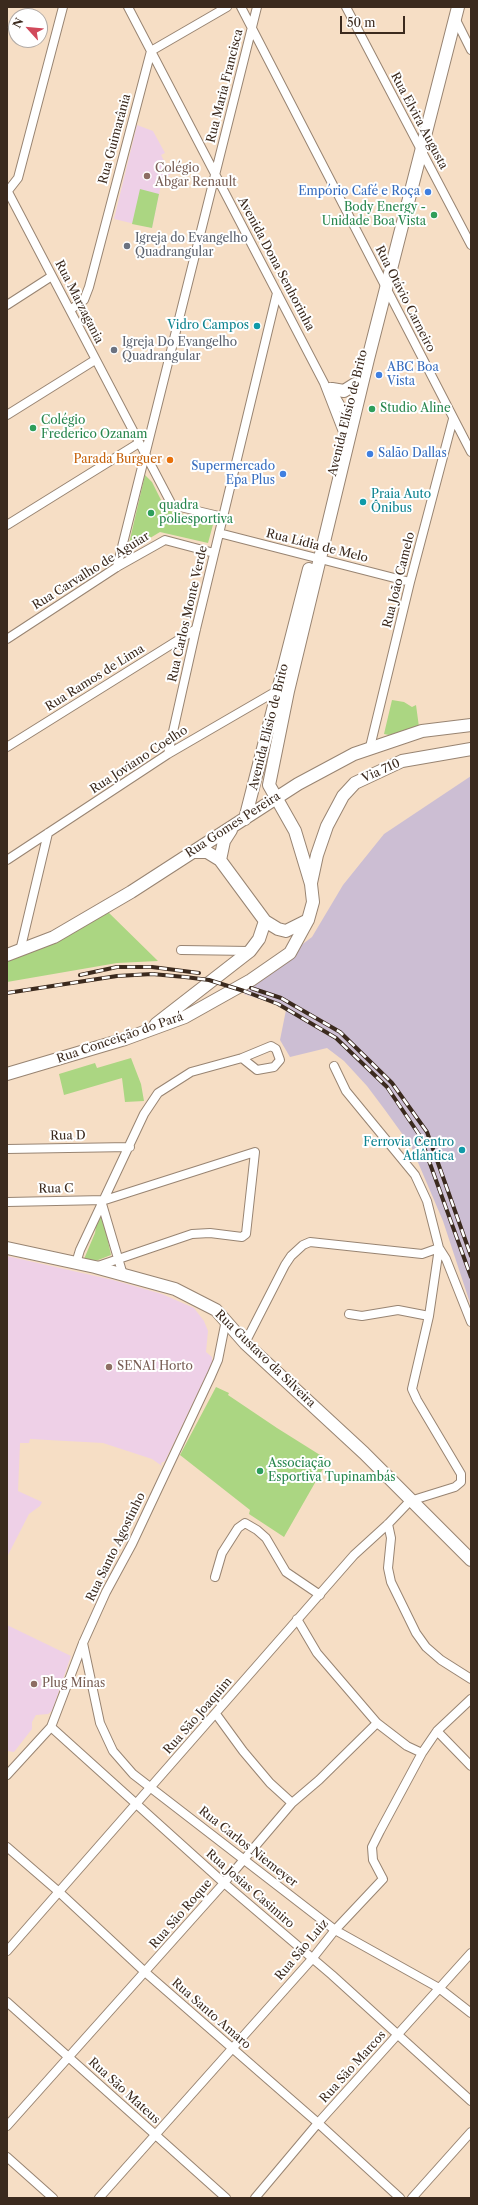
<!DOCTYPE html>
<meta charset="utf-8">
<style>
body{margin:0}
#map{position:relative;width:478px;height:2205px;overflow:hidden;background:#f6dec5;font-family:"Libre Caslon Text",serif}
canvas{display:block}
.frame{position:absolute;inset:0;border:8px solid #3b2a1e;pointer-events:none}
.north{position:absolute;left:8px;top:8px;width:40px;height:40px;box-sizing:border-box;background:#fff;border:1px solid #b1aaa5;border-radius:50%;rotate:297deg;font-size:11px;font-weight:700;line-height:16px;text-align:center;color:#3b2a1e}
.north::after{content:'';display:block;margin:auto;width:14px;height:18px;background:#d1495b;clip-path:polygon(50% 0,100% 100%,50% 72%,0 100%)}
.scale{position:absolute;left:340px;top:16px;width:65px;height:18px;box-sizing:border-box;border:2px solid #3b2a1e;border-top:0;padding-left:5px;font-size:12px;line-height:14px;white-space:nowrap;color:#3b2a1e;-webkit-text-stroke:3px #fff;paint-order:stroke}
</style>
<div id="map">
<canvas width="478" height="2205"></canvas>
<div class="frame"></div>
<div class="north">N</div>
<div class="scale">50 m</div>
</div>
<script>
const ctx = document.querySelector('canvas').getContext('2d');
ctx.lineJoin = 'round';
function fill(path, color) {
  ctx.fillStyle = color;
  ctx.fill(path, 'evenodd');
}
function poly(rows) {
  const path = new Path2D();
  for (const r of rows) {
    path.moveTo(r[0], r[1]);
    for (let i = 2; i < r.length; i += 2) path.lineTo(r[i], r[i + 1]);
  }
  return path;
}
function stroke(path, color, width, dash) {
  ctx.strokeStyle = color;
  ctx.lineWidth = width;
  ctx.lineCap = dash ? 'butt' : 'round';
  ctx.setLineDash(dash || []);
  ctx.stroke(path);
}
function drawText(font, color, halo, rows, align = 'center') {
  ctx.font = font + ' "Libre Caslon Text",serif';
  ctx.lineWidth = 4;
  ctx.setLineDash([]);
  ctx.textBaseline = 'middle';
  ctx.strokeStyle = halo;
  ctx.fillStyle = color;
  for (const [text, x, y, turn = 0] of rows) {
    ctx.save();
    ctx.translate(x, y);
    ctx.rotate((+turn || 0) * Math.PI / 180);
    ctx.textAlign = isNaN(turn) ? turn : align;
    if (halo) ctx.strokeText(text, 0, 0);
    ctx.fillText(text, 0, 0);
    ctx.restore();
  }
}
fill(poly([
 [137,125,153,131,165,153,161,155,171,174,162,180,152,228,114,219],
 [7,1256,113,1280,162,1294,194,1308,204,1321,208,1331,206,1352,212,1357,212,1363,165,1461,161,1463,162,1466,152,1459,103,1443,30,1439,29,1443,20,1443,18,1491,42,1502,40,1506,29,1514,7,1557],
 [7,1625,71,1656,52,1711,48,1714,36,1715,32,1722,32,1729,14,1752,7,1751]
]), '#eed0e7');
fill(poly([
 [471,776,471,1306,443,1221,411,1146,385,1110,367,1086,344,1061,327,1048,290,1057,280,1040,286,1010,275,1004,244,994,251,983,312,937,343,885,384,834]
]), '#ccbed3');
fill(poly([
 [140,189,159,194,152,228,132,224],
 [145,475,152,482,166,510,214,521,208,543,160,532,127,552],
 [392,700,404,702,412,707,416,705,419,727,389,735,384,734],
 [106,910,158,961,117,963,7,982,7,960],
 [131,1058,141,1084,144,1101,125,1102,122,1078,64,1095,59,1074,95,1063,97,1068],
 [102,1213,111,1255,93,1262,84,1259,95,1233,97,1220],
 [216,1387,229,1393,228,1395,277,1428,328,1460,284,1537,249,1514,250,1510,180,1455]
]), '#abd682');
const street = poly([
 [128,7,324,383,343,432],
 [241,7,471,452],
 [346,7,471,245],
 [455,18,471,50],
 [7,190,172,505,223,517],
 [7,192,18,178,63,7],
 [7,305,52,276],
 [70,310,84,300,89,287,151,51,227,7],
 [330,387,352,425],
 [7,415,95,360],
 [7,525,139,443],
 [219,533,410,582],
 [117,567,257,7],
 [7,639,117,567,165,540,214,553],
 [7,747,196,629],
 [370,747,410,582,453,419],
 [168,754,196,629,277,293],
 [7,860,168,754,280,689],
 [181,950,250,951],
 [20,951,48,833],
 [334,1066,346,1091,415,1175,427,1201,439,1248,446,1259,471,1322],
 [7,1149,130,1147],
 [7,1202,105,1200,255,1152,246,1234,242,1237,210,1233,192,1234,95,1267],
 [102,1204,123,1275],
 [76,1263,80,1250,144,1114,158,1093,191,1072,242,1058,271,1046,276,1049,280,1060,274,1067,257,1070,242,1058],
 [349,1314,362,1316,398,1310,429,1316],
 [245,1343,285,1265,291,1256,303,1245,310,1242,422,1254,439,1248],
 [388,1524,391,1538,388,1568,391,1582,416,1633,426,1647,441,1660,471,1679],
 [215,1577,222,1553,238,1528,245,1523,257,1530,266,1538,286,1572,320,1595],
 [297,1619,317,1653,377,1723,407,1746,422,1753],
 [83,1643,100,1723,113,1751,133,1774,335,1930,439,1988,471,2013],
 [216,1714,243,1751,270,1783,292,1803],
 [51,1727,224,1883,332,1975,471,2101],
 [437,1731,471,1766],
 [7,1775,51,1727,83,1643,106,1592,132,1544,211,1376,218,1360,226,1320],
 [7,1847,59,1892,145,1972,318,2123,400,2198],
 [7,1951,354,1555,388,1524,410,1501,455,1487,461,1482,461,1474,417,1400,412,1389,429,1316,439,1248],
 [7,2002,226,2198],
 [7,2126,224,1883,292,1803,319,1780,377,1723],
 [7,2157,53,2198],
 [99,2198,312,1959,335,1930,383,1879,373,1860,372,1847,380,1831,422,1753,437,1731,471,1699],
 [255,2198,318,2123,471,1953],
 [412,2198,471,2132]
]);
const secondary = poly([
 [332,389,344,391,355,384],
 [245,819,309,569],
 [231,830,224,841,220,860,265,921,278,929,286,931,308,920],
 [192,852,207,852,220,860],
 [311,883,317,855,327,826,343,796,355,783,402,761,471,749],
 [7,955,54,937,131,892,298,784,354,754,422,731,471,725],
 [156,1024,250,951,259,939,265,921],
 [7,1074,125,1039,185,1017,251,980,290,953,308,920,313,902,311,884,295,831,269,785,288,691,368,359,458,7],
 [7,1248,95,1267,175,1289,216,1310,245,1343,364,1453,471,1560]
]);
stroke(street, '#988472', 10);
stroke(secondary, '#988472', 14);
stroke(street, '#fff', 8);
stroke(secondary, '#fff', 12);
const rail = poly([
 [80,975,117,967,152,967,199,973],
 [251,988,281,998,340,1032,392,1083,427,1132,471,1256],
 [7,993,117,976,152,974,185,977,209,980,244,991,278,1004,336,1038,387,1087,420,1136,471,1277]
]);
stroke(rail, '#3b2a1e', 4);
stroke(rail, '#fff', 2.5, [8]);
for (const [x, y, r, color] of [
 [147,176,4,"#8d6e63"],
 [428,192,4,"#3f7fe0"],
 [434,215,4,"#2e9e5b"],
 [127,246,4,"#6b7280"],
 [257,326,4,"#0f9aa8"],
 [114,350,4,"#6b7280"],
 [379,375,4,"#3f7fe0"],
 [372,409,4,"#2e9e5b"],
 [33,428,4,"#2e9e5b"],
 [370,454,4,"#3f7fe0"],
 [170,460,4,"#e8710a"],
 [283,474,4,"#3f7fe0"],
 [363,502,4,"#0f9aa8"],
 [151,513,4,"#2e9e5b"],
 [462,1150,4,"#0f9aa8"],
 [109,1367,4,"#8d6e63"],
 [260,1471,4,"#2e9e5b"],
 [34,1684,4,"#8d6e63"]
]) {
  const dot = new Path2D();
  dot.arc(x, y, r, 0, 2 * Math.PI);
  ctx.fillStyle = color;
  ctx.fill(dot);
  stroke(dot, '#fff', 1.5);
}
drawText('12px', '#3b2a1e', '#fff', [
 ["Rua Maria Francisca",225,86,-76],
 ["Rua Elvira Augusta",419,121,62],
 ["Rua Guimarânia",115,139,-75],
 ["Avenida Dona Senhorinha",276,264,62],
 ["Rua Otávio Carneiro",405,299,63],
 ["Rua Marzagania",79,302,63],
 ["Avenida Elísio de Brito",348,413,-76],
 ["Rua Lídia de Melo",317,546,14],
 ["Rua Carvalho de Aguiar",91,571,-32],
 ["Rua João Camelo",399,580,-76],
 ["Rua Carlos Monte Verde",188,614,-77],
 ["Rua Ramos de Lima",95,678,-32],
 ["Avenida Elísio de Brito",269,727,-76],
 ["Rua Joviano Coelho",139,760,-33],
 ["Via 710",381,771,-24],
 ["Rua Gomes Pereira",233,825,-33],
 ["Rua Conceição do Pará",120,1038,-19],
 ["Rua D",68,1136,-1],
 ["Rua C",56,1189,-1],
 ["Rua Gustavo da Silveira",265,1359,44],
 ["Rua Santo Agostinho",116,1547,-64],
 ["Rua São Joaquim",198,1716,-49],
 ["Rua Carlos Niemeyer",248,1847,38],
 ["Rua Josias Casimiro",250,1889,41],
 ["Rua São Roque",181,1914,-49],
 ["Rua São Luiz",302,1950,-50],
 ["Rua Santo Amaro",211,2014,41],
 ["Rua São Marcos",353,2067,-48],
 ["Rua São Mateus",124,2091,42]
]);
drawText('12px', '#785e54', '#fff', [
 ["Colégio",155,169],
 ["Abgar Renault",155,183],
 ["SENAI Horto",117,1367],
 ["Plug Minas",42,1684]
], 'left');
drawText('12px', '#366cbe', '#fff', [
 ["Empório Café e Roça",420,192],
 ["ABC Boa",387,368,"left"],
 ["Vista",387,382,"left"],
 ["Salão Dallas",378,454,"left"],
 ["Supermercado",275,467],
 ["Epa Plus",275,481]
], 'right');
drawText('12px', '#27864d', '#fff', [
 ["Body Energy -",426,208,"right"],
 ["Unidade Boa Vista",426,222,"right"],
 ["Studio Aline",380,409],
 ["Colégio",41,421],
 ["Frederico Ozanam",41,435],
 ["quadra",159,506],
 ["poliesportiva",159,520],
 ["Associação",268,1464],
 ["Esportiva Tupinambás",268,1478]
], 'left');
drawText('12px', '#5b616d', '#fff', [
 ["Igreja do Evangelho",135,239],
 ["Quadrangular",135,253],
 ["Igreja Do Evangelho",122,343],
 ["Quadrangular",122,357]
], 'left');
drawText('12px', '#0d838f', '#fff', [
 ["Vidro Campos",249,326],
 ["Praia Auto",371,495,"left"],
 ["Ônibus",371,509,"left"],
 ["Ferrovia Centro",454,1143],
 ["Atlântica",454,1157]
], 'right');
drawText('12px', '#c56008', '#fff', [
 ["Parada Burguer",162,460]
], 'right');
</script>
